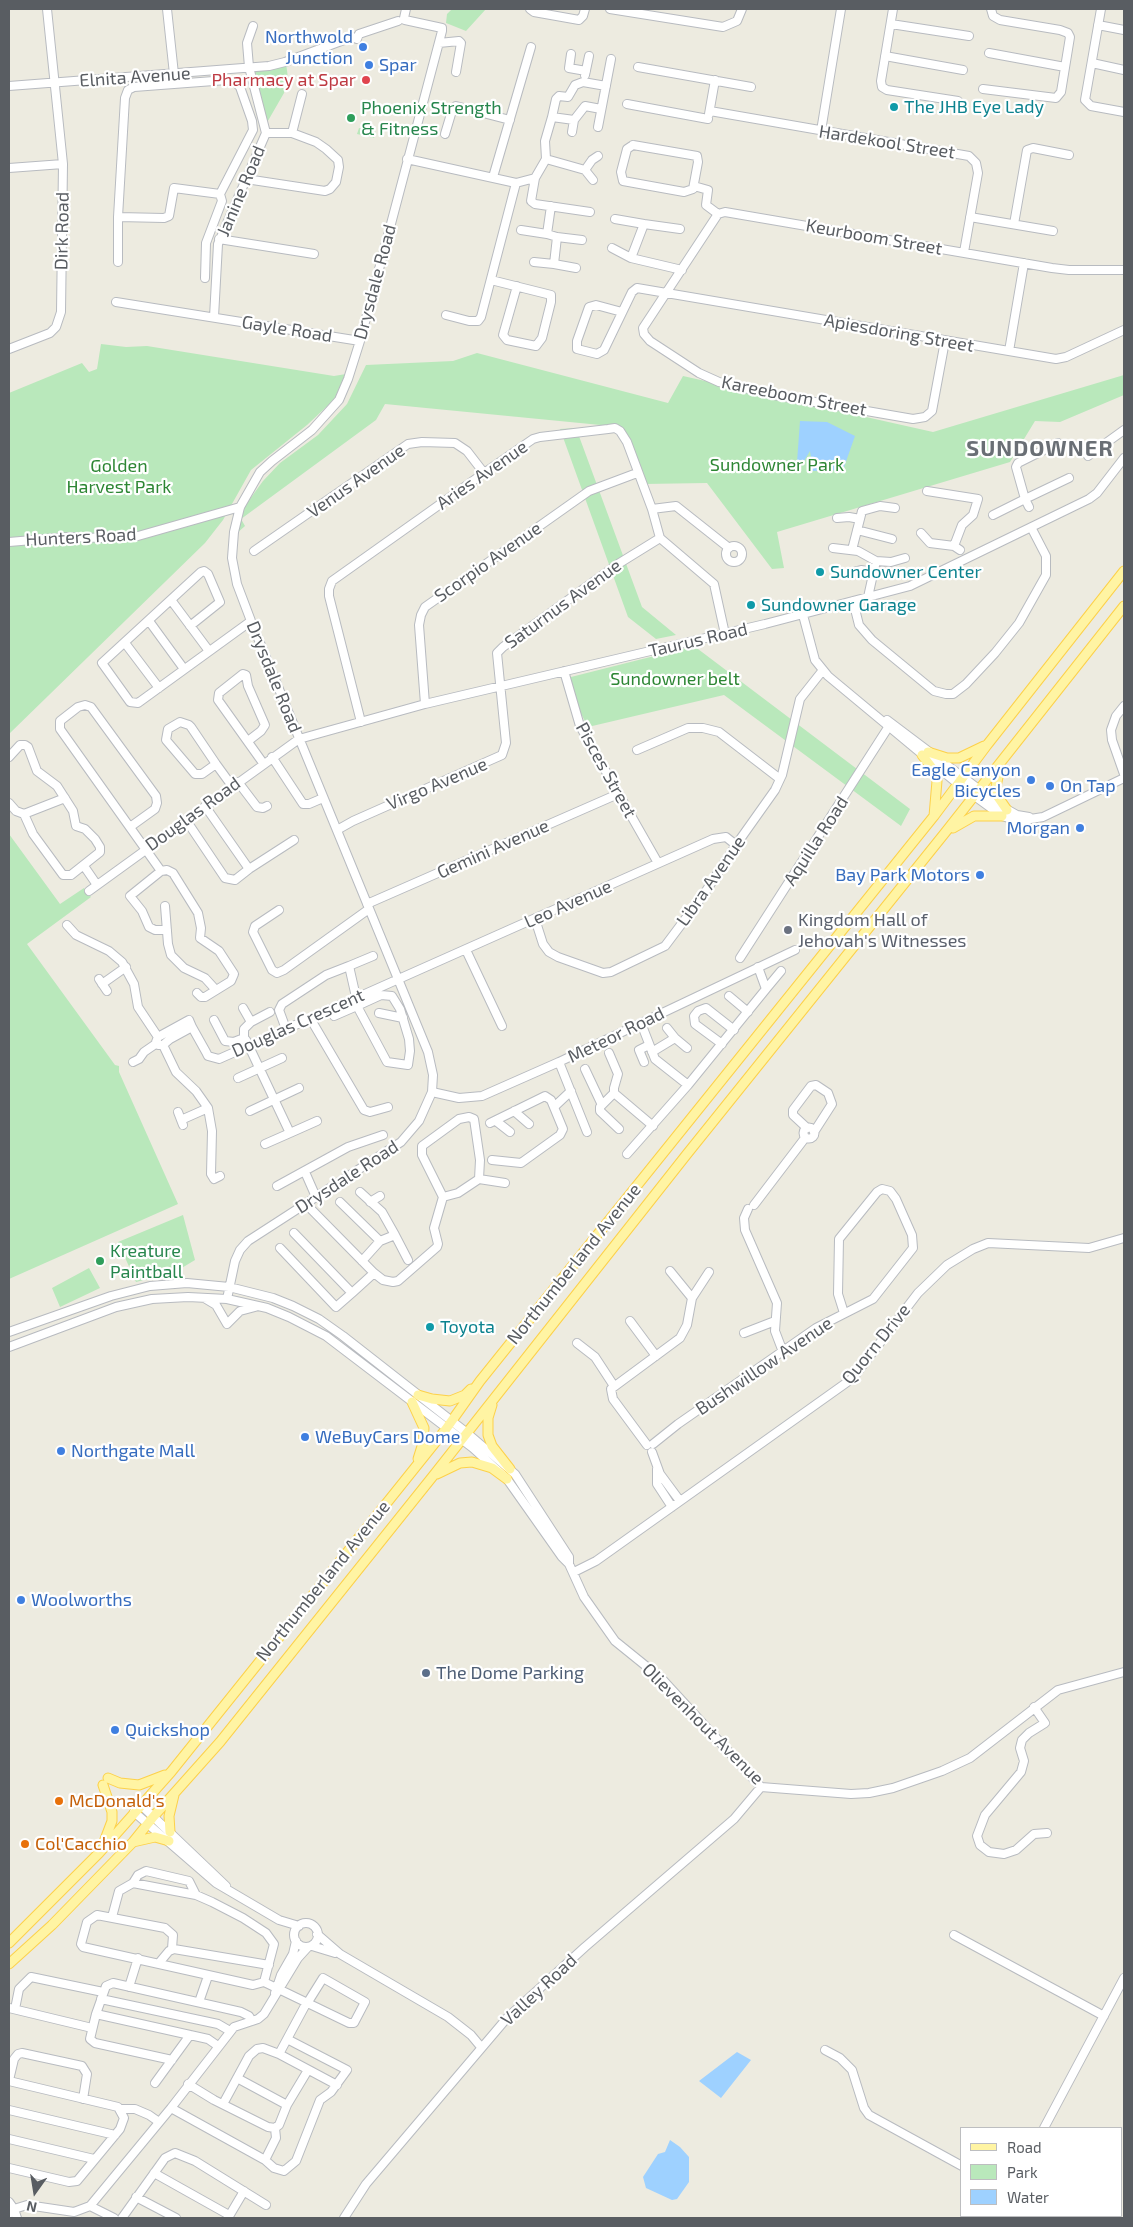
<!DOCTYPE html>
<style>
body{margin:0}
#map{position:relative;width:1133px;height:2227px;overflow:hidden;background:#edebe0;font-family:"Exo 2",sans-serif}
canvas{display:block}
.frame{position:absolute;inset:0;border:10px solid #595d62;pointer-events:none}
.legend{position:absolute;left:960px;top:2127px;width:162px;height:90px;box-sizing:border-box;background:#fff;border:1px solid #bdbec0;margin:0;padding:6px 9px;list-style:none;font-size:15px;color:#595d62}
.legend li{display:flex;align-items:center;gap:10px;height:25px}
.legend b{width:25px;border:1px solid #bdbec0}
.north{position:absolute;left:10px;top:2167px;width:50px;height:50px;-webkit-text-stroke:4px #fff;paint-order:stroke;rotate:193deg;font-size:14px;font-weight:700;line-height:20px;text-align:center;color:#595d62}
.north::after{content:'';display:block;margin:auto;width:18px;height:22px;background:#595d62;clip-path:polygon(50% 0,100% 100%,50% 72%,0 100%)}
</style>
<div id="map">
<canvas width="1133" height="2227"></canvas>
<div class="frame"></div>
<ul class="legend">
<li><b style="height:6px;background:#fff4a3"></b>Road</li>
<li><b style="height:14px;background:#b9e8bb"></b>Park</li>
<li><b style="height:14px;background:#9ed1ff"></b>Water</li>
</ul>
<div class="north">N</div>
</div>
<script>
const ctx = document.querySelector('canvas').getContext('2d');
ctx.lineJoin = 'round';
function fill(path, color) {
  ctx.fillStyle = color;
  ctx.fill(path, 'evenodd');
}
function poly(rows) {
  const path = new Path2D();
  for (const r of rows) {
    if (r.length === 3) {
      path.moveTo(r[0] + r[2], r[1]);
      path.arc(r[0], r[1], r[2], 0, 2 * Math.PI);
      continue;
    }
    path.moveTo(r[0], r[1]);
    for (let i = 2; i < r.length; i += 2) path.lineTo(r[i], r[i + 1]);
  }
  return path;
}
function stroke(path, color, width, dash) {
  ctx.strokeStyle = color;
  ctx.lineWidth = width;
  ctx.lineCap = dash ? 'butt' : 'round';
  ctx.setLineDash(dash || []);
  ctx.stroke(path);
}
function drawText(font, color, halo, rows, align = 'center') {
  ctx.font = font + ' "Exo 2",sans-serif';
  ctx.lineWidth = 4.5;
  ctx.setLineDash([]);
  ctx.textBaseline = 'middle';
  ctx.strokeStyle = halo;
  ctx.fillStyle = color;
  for (const [text, x, y, turn = 0] of rows) {
    ctx.save();
    ctx.translate(x, y);
    ctx.rotate((+turn || 0) * Math.PI / 180);
    ctx.textAlign = isNaN(turn) ? turn : align;
    if (halo) ctx.strokeText(text, 0, 0);
    ctx.fillText(text, 0, 0);
    ctx.restore();
  }
}
fill(poly([
 [452,9,486,9,466,31,446,23,447,14],
 [286,63,288,78,284,93,265,126,250,69],
 [359,128,376,132,374,138,357,134],
 [101,344,126,347,147,346,334,376,346,374,337,397,307,425,251,470,223,520,205,543,9,734,9,393,82,363,89,372,97,369],
 [477,353,668,403,683,376,933,432,1124,375,1124,395,1060,422,1035,421,1010,462,777,532,784,568,772,569,707,483,644,484,621,427,385,404,376,420,241,519,245,526,236,534,239,514,263,481,280,463,318,435,347,404,366,365,453,361],
 [576,428,642,607,676,635,656,639,628,617,560,429],
 [694,646,910,809,901,826,724,695,588,727,563,679],
 [9,834,60,904,84,888,91,897,27,944,115,1065,119,1066,119,1072,178,1204,9,1279],
 [183,1215,195,1260,175,1272,136,1282,118,1242],
 [89,1268,100,1288,60,1307,52,1288]
]), '#b9e8bb');
fill(poly([
 [800,421,827,422,855,436,843,470,810,471,812,464,810,451,804,461,797,462],
 [737,2052,751,2060,721,2098,699,2081],
 [670,2140,680,2147,689,2157,689,2182,677,2199,672,2200,646,2188,643,2177,658,2154,665,2152]
]), '#9ed1ff');
const minor = poly([
 [167,9,174,74],
 [530,9,534,12,579,20,583,16,585,9],
 [610,9,723,27,737,21,742,9],
 [893,9,881,81,882,87,887,90,958,101],
 [1101,9,1085,100,1091,106,1124,112],
 [404,18,406,9],
 [891,24,969,36],
 [1098,25,1124,30],
 [439,43,459,41,461,43,456,72],
 [989,53,1065,67],
 [571,54,569,68,586,71],
 [885,56,963,70],
 [1092,63,1124,70],
 [638,67,751,87],
 [585,75,589,56],
 [227,80,235,82,240,87,252,121,253,130,220,194,174,188,169,216,164,218,118,217,125,98,128,90,134,87,227,80],
 [9,86,269,66,285,62,352,37,357,39,359,34,398,21],
 [983,89,1056,98,1061,92,1070,37,1068,33,1060,30,1000,20,993,16,991,9],
 [627,104,708,119],
 [710,111,969,156,976,163,978,173,964,252],
 [709,114,715,80],
 [552,117,556,99,559,96,568,97,575,85,583,82,606,86],
 [598,127,611,59],
 [821,131,841,9],
 [572,132,574,120],
 [292,133,302,94],
 [445,134,451,114,456,106,510,120],
 [633,145,697,156,698,162,693,189,684,192,623,181,621,172,627,149,633,145],
 [407,159,516,183,535,178],
 [546,159,585,170,593,180],
 [9,168,63,164],
 [585,170,592,160,598,156],
 [493,177,531,47],
 [246,179,325,191,330,189,336,182,339,167,338,160,326,149,316,142,292,133,266,133],
 [694,186,708,190,706,205,718,214],
 [551,206,547,234,557,237,554,264,576,268],
 [590,212,535,204,531,201,535,178,546,159,545,141,552,117,574,120,585,106,601,109],
 [970,217,1053,231],
 [615,219,644,224],
 [1014,224,1027,150,1033,148,1069,155],
 [521,230,547,234],
 [557,237,582,240],
 [219,239,314,254],
 [612,248,631,258,682,270],
 [631,258,644,224,680,229],
 [118,262,118,217],
 [534,262,554,264],
 [205,278,206,243,222,201,220,194],
 [491,280,551,295,551,302,542,338,536,346,507,340,503,335,517,286],
 [116,302,360,341],
 [622,312,596,305,589,307,577,341,577,349,597,354,604,350,632,292,637,288,1056,359,1066,357,1124,330],
 [446,315,469,321,478,321,481,317,516,183],
 [214,317,218,244,266,133,249,67,247,43,253,26],
 [945,341,932,411,925,417,913,419,774,395,719,382,699,373,650,341,644,334,643,328,718,214,725,212,1052,268,1069,270,1124,270],
 [9,349,50,333,56,327,61,312,63,164,47,9],
 [1009,351,1024,263],
 [1058,443,1018,463,1016,467,1025,499,1069,478],
 [1088,456,1124,430],
 [927,491,978,499,973,515,962,525,954,546,960,550],
 [652,509,676,506,729,548],
 [993,515,1025,499,1029,507],
 [837,518,849,517,860,519],
 [857,530,892,539],
 [921,533,930,543,954,546],
 [9,542,68,537,104,538,138,536,240,507],
 [734,554,8],
 [833,548,858,551,876,561],
 [852,550,862,511,880,506,895,508],
 [254,551,408,444,422,442,455,443,467,451,484,473],
 [846,574,861,570,873,572],
 [868,597,876,561,891,562,905,558],
 [171,600,209,651],
 [853,601,859,625,872,640,934,691,946,694,953,694,966,684,995,653,1019,623,1046,575,1046,556,1032,529],
 [803,615,815,660,828,676,958,784,1002,816,1018,821,1043,817,1124,778],
 [149,621,184,669],
 [190,626,220,602,208,574,204,571,201,572,102,663,130,702,138,703,251,621],
 [125,643,159,688],
 [564,671,580,726,658,863],
 [425,704,419,625,421,615,425,607,589,491,637,473],
 [1124,706,1116,716,1111,730,1112,740,1124,774],
 [887,720,1001,806,1017,815,1029,817],
 [361,722,329,596,329,589,332,581,484,473,533,439,540,437,608,429,615,428,620,431,627,442,652,509,660,538,714,584,725,634],
 [248,741,261,731,265,725,248,686,246,675,243,674,219,693,218,700,263,763],
 [637,750,688,728,703,728,719,732,780,779],
 [9,757,20,745,25,745,28,747,37,771,57,786,73,811,76,826,85,829,95,839,100,847,100,852,71,875,63,875,33,834,24,814,16,811,9,803],
 [272,757,303,804,309,804,323,798],
 [216,764,202,774,195,774,166,740,168,729,180,722,189,725,191,727,216,764,232,786],
 [238,782,257,807,263,808,267,806],
 [205,806,249,869,294,840],
 [24,814,65,798],
 [186,820,225,878,235,880,249,869],
 [130,827,155,809,157,803,156,796,91,707,85,705,78,707,60,721,60,729,161,871],
 [337,830,353,821,502,755,506,743,497,653,503,647,618,564,660,538],
 [84,866,97,885],
 [89,891,299,739,425,704,765,624,910,586,1089,499,1097,493,1124,458],
 [367,904,618,794],
 [165,906,168,944,171,955,184,968,205,978,215,989],
 [279,910,255,926,253,932,272,970,277,973,284,970,369,909],
 [535,919,543,944,549,952,558,957,603,973,611,972,665,946,704,894,736,845,775,790,782,775,800,699,823,670],
 [67,925,76,935,109,951,122,962,134,984,138,1007,158,1037],
 [167,930,155,930,149,927,142,911,130,896,161,871,167,870,173,873,198,913,201,928,200,938,219,951,234,974,231,981,205,997,201,997,197,993],
 [466,950,502,1026],
 [740,958,891,723],
 [99,979,107,991],
 [102,984,126,967],
 [766,989,781,971],
 [729,996,748,1012],
 [356,997,349,966,373,956],
 [243,1008,251,1022,244,1029,244,1038],
 [379,1013,403,1018],
 [334,1016,357,1006,381,995,392,996,400,1009,409,1039,410,1051,408,1065,387,1062,357,1006,354,998],
 [310,1018,364,1110,370,1112,388,1107],
 [214,1020,225,1041,234,1042,244,1038,246,1040,290,1133,317,1121],
 [251,1022,270,1012],
 [641,1023,655,1059,688,1085,766,989,758,967],
 [192,1027,170,1039,163,1045,158,1045,156,1042,158,1037,189,1020,192,1027,206,1052,208,1056,219,1059,713,839,726,837,736,845],
 [667,1028,675,1038],
 [286,1029,279,1010,282,1004,326,975,349,966],
 [722,1044,695,1024,694,1016,698,1011,706,1008,734,1030],
 [163,1045,176,1072,196,1091,208,1108,212,1131,211,1174,214,1179,220,1176],
 [652,1052,675,1038,687,1048],
 [609,1053,618,1074,614,1088,614,1093,653,1126],
 [133,1062,139,1059,144,1052,157,1043],
 [559,1062,587,1132],
 [644,1062,639,1050,649,1045],
 [585,1069,602,1105],
 [238,1078,282,1058],
 [432,1092,459,1098,482,1096,559,1062,795,950],
 [614,1093,600,1107,600,1111,619,1129],
 [554,1107,571,1091],
 [250,1111,299,1088],
 [514,1111,529,1124],
 [178,1112,183,1125],
 [181,1120,208,1108],
 [496,1121,510,1132],
 [490,1123,545,1096,551,1100,563,1129,560,1135,521,1163,492,1160],
 [809,1133,5.5],
 [807,1128,793,1115,793,1110,811,1086,816,1085,828,1093,832,1104,814,1132],
 [265,1144,290,1133],
 [627,1154,688,1085],
 [305,1172,316,1197],
 [479,1179,505,1183],
 [277,1186,348,1147,383,1135],
 [360,1192,382,1212,395,1235],
 [443,1197,458,1193,479,1179],
 [340,1202,380,1241,362,1261],
 [370,1202,380,1196],
 [306,1204,374,1273,383,1280,393,1282,398,1281,437,1247,438,1244,434,1228,443,1197,422,1155,422,1146,459,1119,469,1117,474,1119,480,1160,479,1179],
 [754,1205,805,1138],
 [748,1209,744,1218,745,1230,777,1303,775,1331,783,1352],
 [294,1233,352,1293,374,1273],
 [380,1241,395,1235,408,1260],
 [280,1248,336,1307,352,1293],
 [670,1271,692,1298],
 [206,1299,216,1305,227,1324,240,1311,255,1307],
 [227,1299,235,1261,240,1250,248,1241,401,1142,419,1121,432,1092,433,1075,428,1052,251,621,237,584,232,558,234,532,240,507,260,472,272,461,312,430,339,400,348,379,360,341,442,31,442,28,405,20],
 [630,1321,656,1356],
 [9,1332,111,1296,150,1286,187,1283,229,1287,273,1298,293,1306,319,1319,343,1336,467,1433,515,1474,569,1557,569,1564],
 [744,1333,775,1321],
 [577,1343,595,1357,614,1386],
 [9,1347,116,1307,152,1299,188,1297,227,1299,267,1308,289,1317,326,1336,473,1448,507,1479,562,1557,569,1564,584,1597,615,1641,662,1679,761,1787,851,1794,869,1793,893,1788,942,1771,970,1758,1058,1690,1124,1672],
 [653,1444,678,1424,816,1328,873,1299,913,1248,912,1235,896,1199,890,1191,882,1189,877,1192,839,1239,838,1294,844,1313],
 [647,1445,613,1399,611,1389,680,1338,687,1325,692,1298,709,1272],
 [652,1452,660,1474,680,1501],
 [657,1469,657,1484,672,1507],
 [574,1572,596,1561,853,1378,918,1293,947,1265,973,1249,988,1243,1089,1248,1124,1238],
 [1034,1707,1045,1723,1029,1733,1022,1740,1020,1748,1024,1761,1021,1772,985,1815,977,1836,980,1845,989,1852,1004,1854,1016,1850,1034,1834,1047,1833],
 [140,1804,226,1886],
 [134,1812,216,1883,279,1920,299,1926],
 [133,1883,138,1875,146,1871,189,1881,196,1895],
 [112,1917,119,1891,133,1883,196,1895,212,1902,243,1918,266,1933,274,1944,264,1982,253,1985,83,1947,81,1944,87,1922,97,1915,165,1928,173,1935,172,1949],
 [306,1935,12],
 [317,1934,340,1954,448,2017,471,2035,481,2047],
 [954,1935,1104,2016],
 [312,1946,335,1953],
 [159,1963,169,1951,174,1949,269,1965],
 [264,1982,349,2023,354,2023,365,2002,323,1978,308,2002],
 [129,1987,138,1958],
 [275,1993,281,1975,293,1954,296,1941],
 [101,1999,218,2024,230,2031],
 [199,2002,208,1976],
 [9,2008,92,2028],
 [15,2009,19,1989,31,1977,103,1992],
 [96,2014,208,2039,218,2046],
 [825,2050,840,2058,852,2070,864,2108,869,2115,962,2166],
 [279,2054,307,2002],
 [172,2060,95,2043,90,2039,96,2014,106,1986,113,1983,241,2012,249,2016,252,2021],
 [237,2078,287,2105],
 [9,2080,14,2059,18,2054,22,2053,82,2066,87,2074,83,2099],
 [9,2081,118,2107,124,2118,120,2129,77,2181,69,2182,9,2168],
 [155,2083,190,2035],
 [188,2084,214,2100,268,2127,275,2128,279,2125,287,2105,308,2070],
 [223,2104,249,2056,257,2049,263,2048,279,2054,337,2085],
 [171,2108,265,2160],
 [120,2109,135,2109,149,2115,159,2122],
 [9,2110,115,2135],
 [275,2128,276,2138,265,2160,274,2168,284,2171,296,2161,320,2100,331,2092,347,2070,287,2039],
 [1044,2128,1124,1978],
 [9,2139,94,2159],
 [154,2173,229,2215],
 [136,2197,176,2218],
 [9,2202,14,2209,17,2218],
 [90,2206,114,2218],
 [9,2214,14,2209,27,2205,74,2212,90,2206,171,2108,234,2027,258,2019,264,2014,298,1958,308,1947],
 [122,2218,165,2158,175,2153,195,2161,266,2205],
 [228,2218,244,2191],
 [344,2218,366,2184,507,2018,585,1947,734,1819,761,1787],
 [996,2218,997,2216]
]);
const major = poly([
 [928,752,947,758,959,758,984,746],
 [922,755,932,768,937,781,934,816],
 [1000,767,996,787,998,797,1007,810],
 [953,828,974,816,1002,816],
 [418,1395,432,1399,450,1401,465,1395,471,1389],
 [412,1402,424,1428,423,1443,418,1459],
 [492,1405,488,1418,488,1435,492,1446,510,1469],
 [437,1474,460,1463,472,1462,492,1468,507,1479],
 [108,1778,120,1783,139,1785,165,1775],
 [103,1785,112,1812,112,1821,104,1842],
 [170,1832,169,1816,174,1795],
 [133,1842,155,1837,169,1841],
 [9,1943,99,1853,171,1772,446,1429,480,1381,549,1295,934,816,987,745,1124,571],
 [9,1964,52,1925,133,1842,154,1816,220,1742,433,1476,687,1154,944,834,1124,606]
]);
stroke(minor, '#b8bbc0', 10);
stroke(major, '#fdd149', 11);
stroke(minor, '#fff', 8);
stroke(major, '#fff4a3', 9);
for (const [x, y, r, color] of [
 [363,47,5,"#3f7fe0"],
 [369,65,5,"#3f7fe0"],
 [366,80,5,"#e0444e"],
 [894,107,5,"#0f9aa8"],
 [351,118,5,"#2e9e5b"],
 [820,572,5,"#0f9aa8"],
 [751,605,5,"#0f9aa8"],
 [1031,780,5,"#3f7fe0"],
 [1050,786,5,"#3f7fe0"],
 [1080,828,5,"#3f7fe0"],
 [980,875,5,"#3f7fe0"],
 [788,930,5,"#6b7280"],
 [100,1261,5,"#2e9e5b"],
 [430,1327,5,"#0f9aa8"],
 [305,1437,5,"#3f7fe0"],
 [61,1451,5,"#3f7fe0"],
 [21,1600,5,"#3f7fe0"],
 [426,1673,5,"#5c6f8a"],
 [115,1730,5,"#3f7fe0"],
 [59,1801,5,"#e8710a"],
 [25,1844,5,"#e8710a"]
]) {
  const dot = new Path2D();
  dot.arc(x, y, r, 0, 2 * Math.PI);
  ctx.fillStyle = color;
  ctx.fill(dot);
  stroke(dot, '#fff', 2);
}
drawText('18px', '#366cbe', '#fff', [
 ["Northwold",353,37,"right"],
 ["Junction",353,58,"right"],
 ["Spar",379,65],
 ["Eagle Canyon",1021,770,"right"],
 ["Bicycles",1021,791,"right"],
 ["On Tap",1060,786],
 ["Morgan",1070,828,"right"],
 ["Bay Park Motors",970,875,"right"],
 ["WeBuyCars Dome",315,1437],
 ["Northgate Mall",71,1451],
 ["Woolworths",31,1600],
 ["Quickshop",125,1730]
], 'left');
drawText('18px', '#595d62', '#fff', [
 ["Elnita Avenue",135,77,-4],
 ["Hardekool Street",887,142,9],
 ["Janine Road",241,191,-67],
 ["Dirk Road",62,231,-89],
 ["Keurboom Street",874,237,10],
 ["Drysdale Road",375,282,-75],
 ["Gayle Road",287,329,9],
 ["Apiesdoring Street",899,333,10],
 ["Kareeboom Street",794,396,11],
 ["Aries Avenue",482,475,-35],
 ["Venus Avenue",356,481,-35],
 ["Hunters Road",81,537,-3],
 ["Scorpio Avenue",488,562,-35],
 ["Saturnus Avenue",563,604,-36],
 ["Taurus Road",698,640,-13],
 ["Drysdale Road",274,677,68],
 ["Pisces Street",606,770,61],
 ["Virgo Avenue",437,784,-23],
 ["Douglas Road",193,814,-36],
 ["Aquilla Road",816,841,-57],
 ["Gemini Avenue",493,849,-24],
 ["Libra Avenue",711,881,-55],
 ["Leo Avenue",568,904,-24],
 ["Douglas Crescent",298,1023,-24],
 ["Meteor Road",616,1035,-26],
 ["Drysdale Road",347,1177,-33],
 ["Northumberland Avenue",574,1264,-51],
 ["Quorn Drive",876,1344,-51],
 ["Bushwillow Avenue",764,1366,-34],
 ["Northumberland Avenue",323,1581,-51],
 ["Olievenhout Avenue",703,1724,45],
 ["Valley Road",539,1990,-43]
]);
drawText('18px', '#be3a42', '#fff', [
 ["Pharmacy at Spar",356,80]
], 'right');
drawText('18px', '#0d838f', '#fff', [
 ["The JHB Eye Lady",904,107],
 ["Sundowner Center",830,572],
 ["Sundowner Garage",761,605],
 ["Toyota",440,1327]
], 'left');
drawText('18px', '#27864d', '#fff', [
 ["Phoenix Strength",361,108],
 ["& Fitness",361,129],
 ["Kreature",110,1251],
 ["Paintball",110,1272]
], 'left');
drawText('18px', '#2d8634', '#fff', [
 ["Sundowner Park",777,465],
 ["Golden",119,466],
 ["Harvest Park",119,487],
 ["Sundowner belt",675,679]
]);
drawText('18px', '#5b616d', '#fff', [
 ["Kingdom Hall of",798,920],
 ["Jehovah's Witnesses",798,941]
], 'left');
drawText('18px', '#4e5e75', '#fff', [
 ["The Dome Parking",436,1673]
], 'left');
drawText('18px', '#c56008', '#fff', [
 ["McDonald's",69,1801],
 ["Col'Cacchio",35,1844]
], 'left');
ctx.letterSpacing = '1px';
drawText('bold 22px', '#6a6f75', '#fff', [
 ["SUNDOWNER",1040,449]
]);
ctx.letterSpacing = '0px';
</script>
